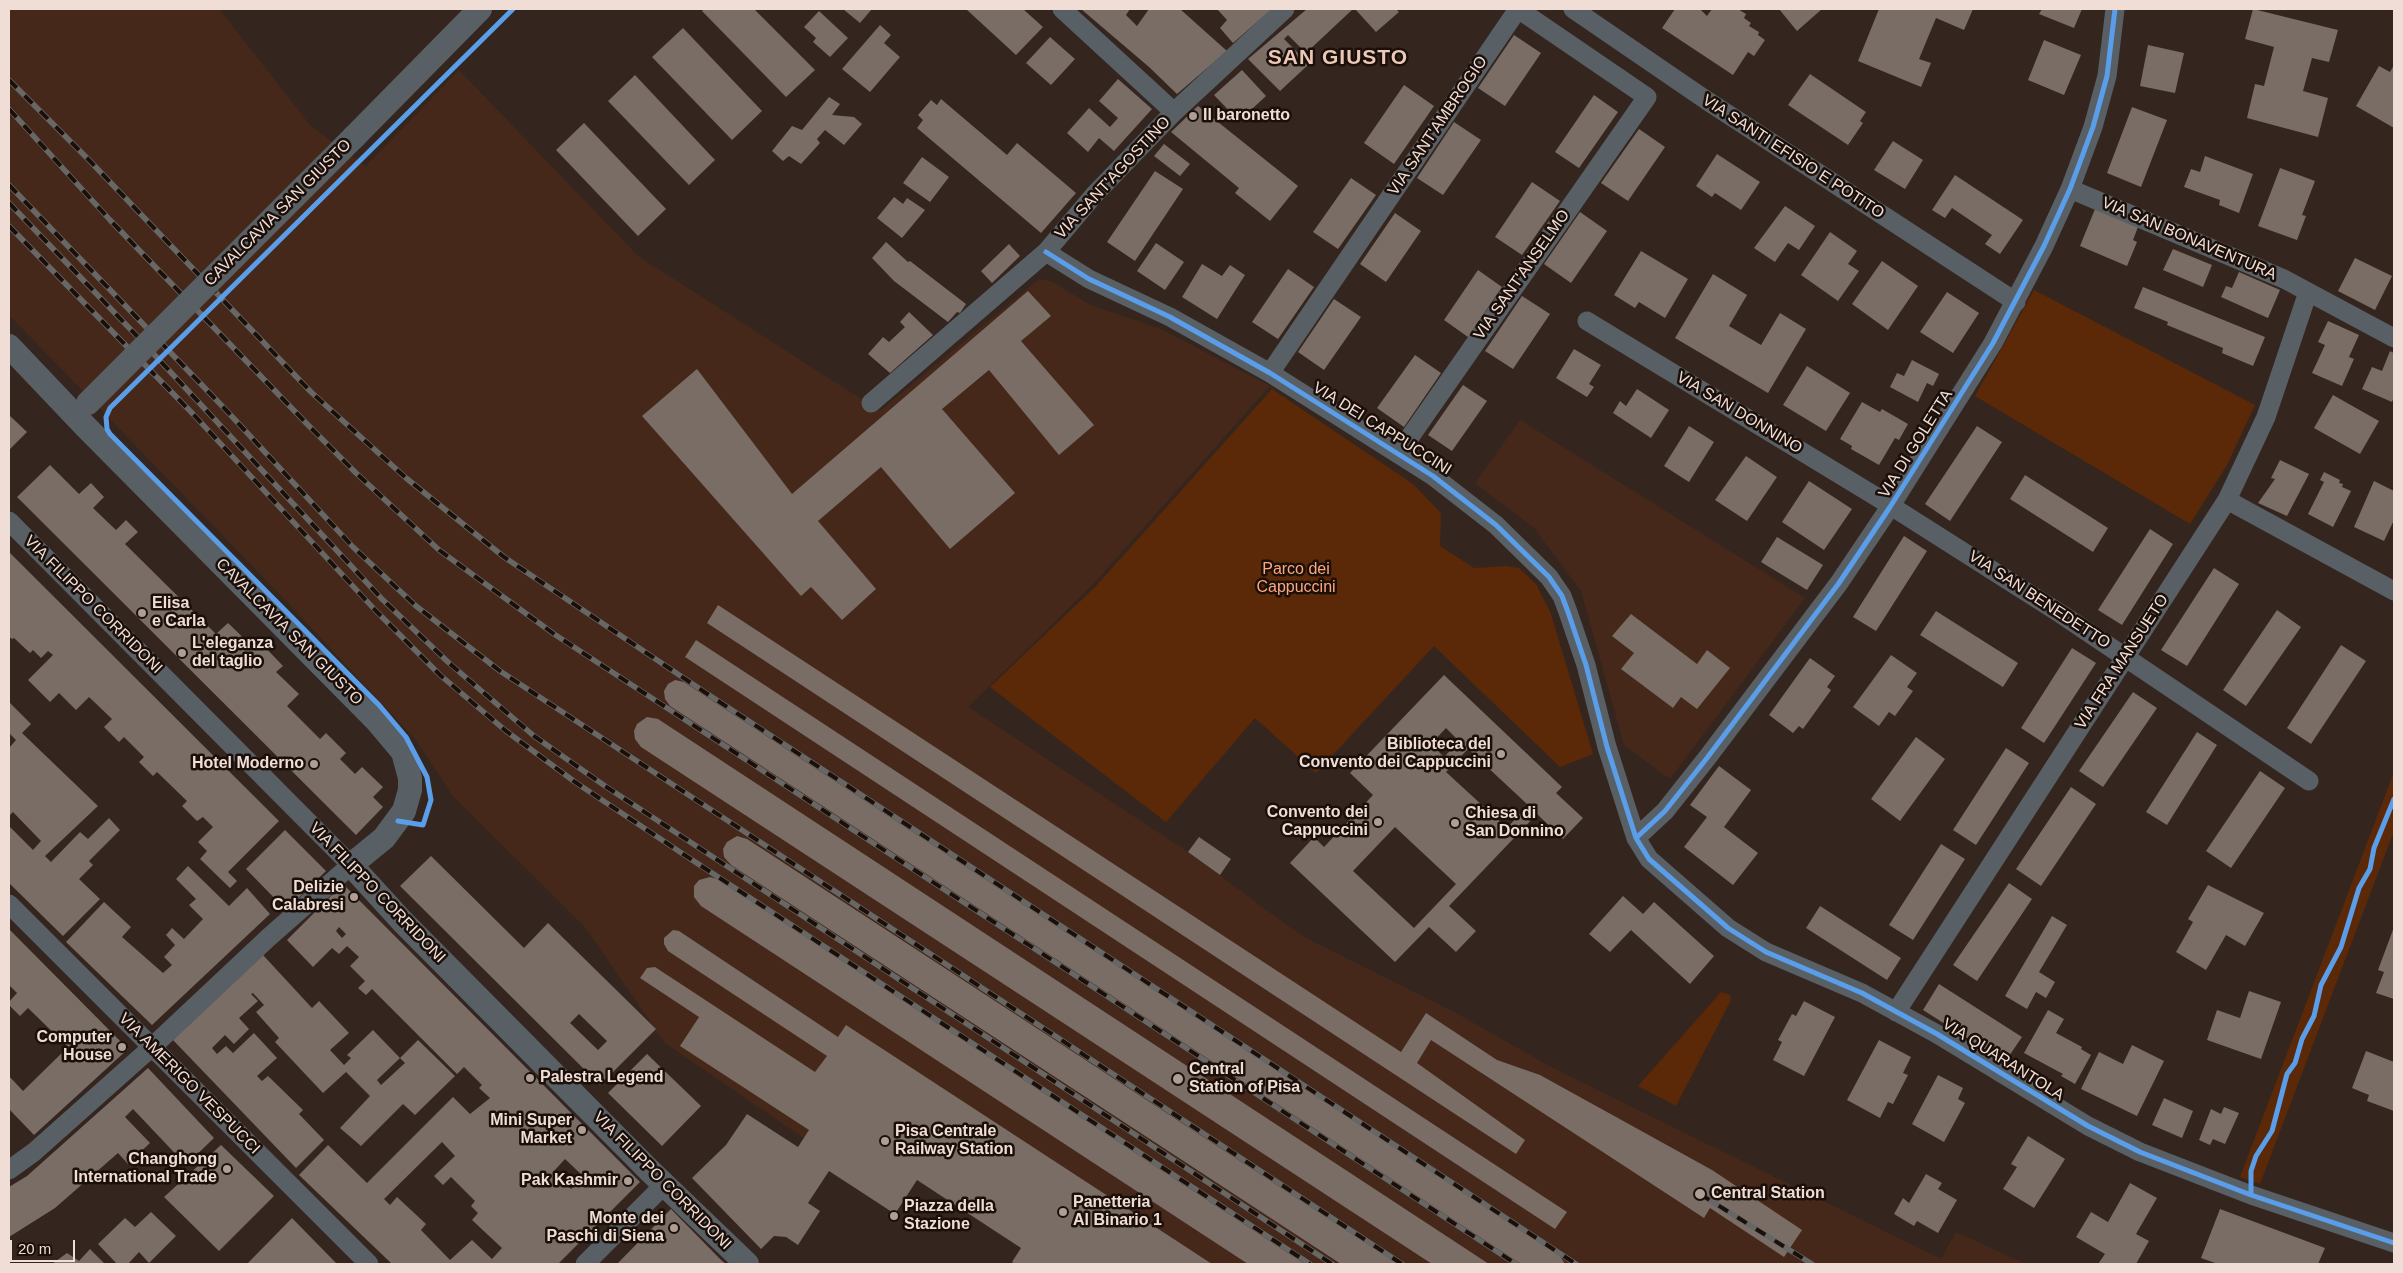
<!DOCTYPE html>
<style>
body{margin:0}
#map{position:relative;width:2403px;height:1273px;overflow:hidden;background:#34261e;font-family:Arial,sans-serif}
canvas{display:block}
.frame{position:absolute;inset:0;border:10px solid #f0ded6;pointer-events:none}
.scale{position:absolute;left:10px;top:1240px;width:65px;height:22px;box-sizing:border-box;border:2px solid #f0ded6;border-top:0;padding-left:6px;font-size:15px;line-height:18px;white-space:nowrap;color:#f0ded6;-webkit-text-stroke:4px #1b0f0a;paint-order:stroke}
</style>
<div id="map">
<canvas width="2403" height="1273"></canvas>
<div class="frame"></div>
<div class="scale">20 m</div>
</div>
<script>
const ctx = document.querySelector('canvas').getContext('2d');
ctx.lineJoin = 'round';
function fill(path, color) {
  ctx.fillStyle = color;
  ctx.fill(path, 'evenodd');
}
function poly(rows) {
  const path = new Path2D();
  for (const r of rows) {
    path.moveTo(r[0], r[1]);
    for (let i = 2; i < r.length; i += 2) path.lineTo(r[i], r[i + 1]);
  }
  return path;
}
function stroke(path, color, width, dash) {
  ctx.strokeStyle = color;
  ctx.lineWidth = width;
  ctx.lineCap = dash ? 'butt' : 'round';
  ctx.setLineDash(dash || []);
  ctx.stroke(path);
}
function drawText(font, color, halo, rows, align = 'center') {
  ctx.font = font + ' Arial,sans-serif';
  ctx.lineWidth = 5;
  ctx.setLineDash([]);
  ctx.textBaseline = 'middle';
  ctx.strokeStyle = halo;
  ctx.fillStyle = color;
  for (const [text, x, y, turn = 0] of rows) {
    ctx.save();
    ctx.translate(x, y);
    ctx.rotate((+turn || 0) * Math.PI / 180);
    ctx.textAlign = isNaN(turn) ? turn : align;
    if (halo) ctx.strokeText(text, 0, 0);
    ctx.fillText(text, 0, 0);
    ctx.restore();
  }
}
fill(poly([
 [9,9,219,9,311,126,366,166,459,70,638,256,880,411,1039,279,1053,282,1090,305,1161,329,1270,386,1095,582,968,707,1188,852,1302,936,1456,1013,1553,1068,1941,1259,1956,1232,2026,1264,1176,1264,974,1132,840,1163,665,1043,585,927,453,796,416,740,292,607,9,315],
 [1520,420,1805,598,1670,779,1624,745,1581,591,1534,528,1475,483]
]), '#452819');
fill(poly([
 [2034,290,2255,405,2227,465,2190,524,1975,396],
 [1272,389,1413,484,1441,513,1440,546,1474,568,1506,566,1519,568,1536,584,1551,614,1593,754,1560,767,1434,646,1316,773,1255,718,1166,822,990,687,1096,586],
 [2394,772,2394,831,2260,1184,2240,1177],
 [1721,992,1730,995,1731,1000,1676,1106,1638,1086]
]), '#5b2808');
fill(poly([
 [704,9,754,9,815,70,786,97,702,11],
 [843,9,872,9,860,23],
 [966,9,1023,9,1043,27,1016,55],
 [1081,9,1130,9,1126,15,1137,26,1149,9,1180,9,1227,51,1177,94,1149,67],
 [1217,9,1272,9,1233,43,1220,28,1227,20],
 [1307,9,1353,9,1306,53,1288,35,1284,39,1309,64,1280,91,1248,59],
 [1355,9,1396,9,1399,12,1376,32],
 [1675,9,1700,9,1707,16,1712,9,1738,9,1746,14,1744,18,1751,23,1749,26,1759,32,1758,35,1765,40,1754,56,1748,52,1733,75,1662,28],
 [1779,9,1822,9,1797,31],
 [1879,9,1973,9,1964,30,1936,18,1919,59,1931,63,1921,87,1858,61],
 [2042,9,2082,9,2074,28,2039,14],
 [2253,9,2338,30,2329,62,2312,58,2303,91,2328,98,2318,137,2247,118,2255,84,2264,86,2274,47,2245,39],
 [819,11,848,38,830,57,813,42,816,38,804,27],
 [880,25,891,35,884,43,900,57,870,92,842,69],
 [683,28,762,111,732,140,652,57],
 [1514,35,1541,53,1505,106,1478,88],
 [1050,37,1075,59,1051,85,1026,63],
 [2044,40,2081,55,2064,95,2028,80],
 [2148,45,2184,53,2175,93,2140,86],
 [2394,65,2394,128,2356,106,2379,66,2390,72],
 [1242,70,1266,96,1239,121,1214,95],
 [1810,74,1866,112,1860,121,1863,123,1848,145,1788,105],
 [635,75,715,160,689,185,608,101],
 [1118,79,1152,109,1114,151,1099,138,1088,152,1067,133,1089,108,1110,127,1118,118,1099,101],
 [1404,85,1434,106,1394,164,1364,143],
 [1594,95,1618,112,1579,168,1555,152],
 [829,97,840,104,832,115,854,117,862,124,844,145,825,130,817,139,820,143,801,164,789,156,783,161,772,151,792,126,802,130],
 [941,99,1007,155,1017,143,1076,193,1041,233,917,128,923,120,918,115,931,100,937,105],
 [1198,106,1298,186,1270,221,1235,193,1239,188,1171,132],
 [2132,107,2167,120,2141,187,2107,173],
 [1454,122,1481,140,1443,195,1417,178],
 [584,123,666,209,638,236,556,150],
 [1639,129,1665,147,1628,201,1601,183],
 [1893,141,1923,160,1905,189,1874,170],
 [1164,144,1190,164,1180,176,1154,156],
 [1717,154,1760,182,1741,210,1715,193,1712,197,1696,186],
 [2205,156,2253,174,2239,213,2219,205,2220,200,2184,187,2191,169,2200,172],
 [922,157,949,177,930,202,903,183],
 [2280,168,2315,181,2302,215,2306,216,2297,240,2258,226],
 [1155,171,1183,189,1135,261,1107,242],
 [1955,175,2023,220,2000,254,1985,244,1992,235,1952,208,1945,218,1932,210],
 [1351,178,1376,195,1338,249,1313,232],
 [1532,182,1560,201,1522,255,1495,237],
 [894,197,903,204,907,198,925,210,902,238,877,218],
 [1785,206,1815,226,1799,250,1788,243,1775,262,1754,248],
 [2095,209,2138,227,2133,240,2137,242,2127,266,2080,246],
 [1580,212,1607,231,1571,283,1544,264],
 [1395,213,1421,231,1386,282,1360,264],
 [1830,232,1857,251,1848,264,1859,271,1838,301,1801,275],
 [886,242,908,262,910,261,966,304,960,313,957,312,948,322,894,281,872,258],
 [1156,243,1184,262,1165,290,1137,271],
 [1009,244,1020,256,992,283,981,271],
 [2173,249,2212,265,2203,287,2163,270],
 [1641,251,1688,279,1665,318,1639,302,1635,308,1614,295],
 [2355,258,2392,276,2375,310,2338,291],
 [1882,261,1918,286,1888,330,1852,304],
 [1202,264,1222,276,1230,265,1245,275,1217,319,1182,297],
 [1288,269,1314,287,1278,339,1252,322],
 [1478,270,1502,287,1468,337,1444,320],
 [2239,272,2280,290,2268,318,2221,297,2226,286,2232,288],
 [1713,274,1747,295,1729,326,1761,345,1780,313,1806,329,1768,393,1675,338],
 [2143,287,2265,337,2253,366,2222,353,2223,348,2167,325,2168,322,2134,308],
 [1028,291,1051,316,1021,341,1094,425,1059,455,989,370,942,409,1015,493,950,549,881,467,818,521,876,589,842,620,811,587,801,596,642,416,697,369,792,494],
 [1947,292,1979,313,1953,353,1920,332],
 [1522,296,1550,314,1513,369,1485,351],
 [1334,299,1361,317,1324,370,1298,352],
 [909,312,933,335,890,373,868,354,883,337,889,342,905,327,900,322],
 [2328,321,2359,335,2349,357,2354,359,2342,386,2312,373,2325,345,2318,342],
 [1574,349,1601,365,1589,384,1594,387,1587,397,1556,378],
 [2390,351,2394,353,2394,396,2392,402,2362,389,2372,367,2382,371],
 [1415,355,1441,373,1404,427,1377,408],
 [1912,360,1939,374,1933,386,1927,383,1918,402,1890,387,1897,373,1904,376],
 [1807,366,1850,393,1826,431,1783,405],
 [1463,385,1487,401,1452,451,1428,435],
 [1637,389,1669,410,1651,438,1613,413,1620,401,1626,406],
 [2333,395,2379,421,2360,454,2314,428],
 [1862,402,1880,412,1882,409,1908,424,1899,440,1895,438,1879,465,1851,449,1852,446,1840,439],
 [9,415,27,432,9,450],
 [1689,426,1714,442,1689,482,1664,466],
 [1977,426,2002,442,1950,521,1925,504],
 [1746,456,1777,477,1747,521,1715,500],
 [2280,460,2309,474,2287,516,2258,503,2275,479,2271,478],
 [50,465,79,494,91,483,104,497,93,508,116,530,126,520,138,532,125,544,216,634,228,623,256,650,262,644,283,666,276,672,299,694,287,706,320,739,326,733,346,753,340,759,355,774,362,767,383,787,373,797,383,807,356,835,17,497],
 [2324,472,2340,480,2339,483,2343,484,2342,487,2351,491,2333,527,2308,514,2324,482,2320,480],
 [2025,475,2108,528,2093,552,2010,499],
 [1809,481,1852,509,1824,550,1782,522],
 [2374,481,2394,491,2394,520,2384,541,2354,527],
 [2150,529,2173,544,2122,625,2098,610],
 [1904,536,1927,551,1876,631,1853,617],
 [1777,537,1823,565,1807,590,1761,562],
 [9,552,279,821,228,872,237,881,230,888,200,859,207,851,198,842,213,827,203,817,197,821,182,806,187,801,157,772,153,776,139,762,144,757,124,737,119,742,104,727,112,719,89,697,76,710,59,693,50,702,28,680,53,655,48,651,41,658,33,650,30,653,14,638,12,639,9,637],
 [2214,568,2239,584,2187,666,2161,650],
 [718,605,1401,1052,1426,1013,1497,1060,1540,1075,1712,1170,1802,1230,1784,1257,1710,1208,1704,1218,1431,1040,1417,1063,1525,1140,1516,1154,707,623],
 [2277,610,2301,627,2246,706,2223,690],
 [1936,611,2018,663,2003,687,1920,635],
 [1631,614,1697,664,1707,650,1730,668,1697,709,1681,697,1673,708,1621,669,1634,653,1612,636],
 [696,640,1567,1212,1555,1229,685,657],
 [2341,645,2366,661,2311,744,2287,728],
 [2072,648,2096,663,2044,743,2021,728],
 [1891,655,1917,673,1907,687,1913,691,1895,716,1889,712,1879,726,1853,707],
 [1810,658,1835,676,1827,687,1831,690,1803,729,1799,726,1793,733,1769,715],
 [1444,675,1562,787,1556,793,1583,818,1563,839,1537,814,1449,906,1476,931,1456,952,1429,927,1395,962,1290,863,1314,837,1324,847,1373,795,1350,773],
 [1446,728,1459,741,1444,757,1431,744],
 [1468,749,1528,805,1507,828,1446,772],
 [1395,827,1456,884,1414,928,1353,871],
 [675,680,684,682,1560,1256,1565,1264,1521,1264,670,706,665,699,664,691,668,684],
 [2133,692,2157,708,2103,787,2079,771],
 [9,702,31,724,22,733,98,806,45,856,51,862,80,832,88,839,109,818,120,830,89,861,93,865,79,879,100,899,63,936,9,883,9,826,33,850,41,841,13,812,10,815,9,813,9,748,16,740,9,733],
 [647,717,658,719,1489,1264,1432,1264,641,747,635,739,634,731,637,724],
 [2197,732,2217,745,2167,825,2146,812],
 [1916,737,1945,759,1900,821,1871,799],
 [2006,748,2029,763,1976,845,1953,830],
 [1719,766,1751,790,1724,827,1758,853,1733,885,1684,847,1707,817,1690,805],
 [2260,771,2285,788,2231,868,2206,851],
 [2071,787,2096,804,2041,886,2016,869],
 [285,830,326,871,286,910,246,869],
 [737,836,747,839,1398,1264,1341,1264,731,865,724,857,723,849,727,842],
 [1199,837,1231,859,1220,875,1188,852],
 [1941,844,1965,859,1913,940,1889,925],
 [431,856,524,948,548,923,656,1029,600,1085,400,886],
 [579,1014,607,1041,598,1050,570,1023],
 [188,866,229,906,247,888,270,914,152,1025,66,942,104,902,131,927,122,937,163,973,172,965,164,957,175,945,166,935,172,928,184,939,203,919,189,905,196,899,176,879],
 [710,877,717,879,1305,1264,1248,1264,701,906,694,897,694,886,699,880],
 [2009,883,2032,899,1977,981,1953,965],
 [343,884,640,1182,558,1264,392,1264,299,1175,328,1145,367,1183,453,1097,470,1114,490,1098,479,1088,482,1085,464,1067,457,1074,372,989,366,995,358,988,365,981,350,966,359,957,347,946,339,954,332,948,313,967,287,940],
 [339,927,346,934,342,938,336,931],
 [442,1142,455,1156,434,1176,443,1185,451,1177,475,1201,471,1206,478,1213,472,1220,502,1248,492,1259,472,1240,450,1260,421,1230,426,1224,397,1197,390,1205,384,1199],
 [565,1159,583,1176,571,1189,554,1171],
 [2208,885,2264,913,2245,946,2226,935,2206,970,2176,952,2193,922,2188,919],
 [1623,896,1643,914,1654,902,1714,956,1690,984,1631,930,1610,952,1589,934],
 [1820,906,1901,958,1887,980,1806,928],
 [2052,916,2067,925,2039,972,2055,982,2046,998,2036,992,2027,1009,2005,996],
 [2394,927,2394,999,2376,993,2384,972,2378,970],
 [9,929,128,1049,34,1135,9,1109,9,1076,23,1091,68,1047,28,1008,20,1016,9,1005,9,1002,17,993,9,985],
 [673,930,679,931,838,1037,846,1025,1212,1264,1015,1264,1012,1262,1021,1248,917,1180,895,1214,829,1171,808,1203,820,1211,798,1245,786,1237,774,1236,761,1249,692,1178,726,1145,747,1114,798,1147,809,1130,680,1046,699,1017,640,978,647,968,655,967,815,1072,827,1056,668,951,664,944,664,938],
 [263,955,312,1008,319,1001,349,1033,330,1050,344,1065,351,1058,347,1055,373,1030,400,1058,377,1080,381,1085,405,1063,400,1058,418,1040,455,1076,415,1115,403,1104,361,1146,340,1128,370,1096,346,1072,323,1093,275,1042,279,1038,256,1012,264,1005,253,993,251,994,258,1001,239,1018,249,1029,234,1044,225,1035,212,1048,217,1054,226,1046,233,1053,254,1033,277,1058,257,1076,262,1081,268,1076,303,1110,299,1114,324,1140,296,1168,173,1040],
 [1939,984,2022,1037,2005,1062,1923,1010],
 [2249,991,2281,1002,2261,1059,2207,1040,2217,1010,2240,1018],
 [1804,1001,1835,1017,1804,1076,1773,1060,1782,1042,1778,1040,1792,1014,1796,1016],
 [2048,1010,2064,1019,2056,1033,2082,1047,2081,1049,2091,1055,2075,1084,2061,1076,2063,1074,2024,1053],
 [1879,1040,1911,1057,1903,1073,1908,1075,1893,1104,1888,1102,1880,1118,1847,1100],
 [2132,1045,2164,1061,2137,1116,2081,1089,2099,1052,2123,1064],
 [2366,1051,2394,1062,2394,1111,2367,1101,2369,1095,2352,1088],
 [647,1054,701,1106,662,1146,608,1093],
 [148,1068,214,1138,186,1165,133,1109,125,1117,150,1143,128,1164,118,1153,55,1208,9,1237,9,1187,27,1176],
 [1938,1075,1963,1088,1958,1099,1965,1103,1944,1142,1912,1124],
 [2164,1098,2193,1111,2182,1138,2152,1125],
 [2224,1107,2239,1113,2225,1144,2213,1139,2210,1145,2199,1140,2211,1109,2221,1114],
 [2028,1136,2065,1159,2034,1208,2003,1189,2017,1167,2011,1164],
 [221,1145,274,1196,219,1251,164,1197],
 [1926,1174,1942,1183,1938,1189,1957,1200,1938,1233,1917,1221,1914,1226,1894,1214,1903,1198,1909,1203],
 [2130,1183,2157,1198,2136,1234,2149,1241,2136,1264,2098,1264,2105,1254,2076,1237,2091,1212,2108,1222],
 [671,1209,721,1260,726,1264,617,1264],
 [2220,1209,2325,1248,2318,1264,2218,1264,2201,1258],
 [151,1212,176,1236,149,1263,139,1252,128,1264,117,1264,98,1244,125,1218,135,1227],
 [292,1218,337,1264,247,1264],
 [90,1249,105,1264,52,1264,67,1253,79,1261]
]), '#796d66');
stroke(poly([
 [1062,9,1174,112],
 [1573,9,1706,100,2016,302],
 [2070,189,2284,279,2394,338],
 [1046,252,1089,279,1170,317,1270,373,1433,476,1496,525,1549,577,1562,596,1568,612,1586,665,1607,747,1636,838,1649,859,1728,928,1766,952,1862,993,1937,1034,2088,1126,2140,1152,2251,1195,2394,1243],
 [1587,321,1880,499,2061,614,2309,781],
 [1270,373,1518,9,1647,97,1398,454],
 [871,403,1046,252,1094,195,1174,112,1285,9],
 [2227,500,2394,591],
 [9,521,351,865,268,938,152,1047,34,1152,9,1170],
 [1636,838,1665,811,1707,758,1839,583,1890,507,1993,343,2044,246,2070,189,2093,127,2107,76,2115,9],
 [9,904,369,1264],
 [1896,1012,2227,500,2266,417,2308,292],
 [585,1264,664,1185]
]), '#596065', 19);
stroke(poly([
 [354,137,480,9],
 [9,346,84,425,377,721,403,752,410,778,410,790,404,811,384,838,351,865,402,921,649,1170,747,1264]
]), '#596065', 24);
const rail = poly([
 [9,80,87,158,311,392,406,478,504,557,703,691,1576,1264],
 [9,109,110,220,307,424,356,473,439,550,554,634,1516,1264],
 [9,185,225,409,353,547,416,606,500,671,1402,1264],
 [9,203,136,335,383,600,449,663,534,736,605,786,1332,1264],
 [9,226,193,414,376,611,440,675,506,731,575,782,683,854,1310,1264],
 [1700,1194,1812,1264]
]);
stroke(rail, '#676766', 5.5);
stroke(rail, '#1b0f0a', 4, [11]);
stroke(poly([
 [88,403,354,137]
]), '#596065', 24);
stroke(poly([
 [1046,252,1089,279,1170,317,1270,373,1433,476,1496,525,1549,577,1562,596,1568,612,1586,665,1607,747,1636,838,1649,859,1728,928,1766,952,1862,993,1937,1034,2088,1126,2140,1152,2251,1195,2394,1243],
 [398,821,423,825,431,800,427,777,406,737,379,705,110,434,107,429,106,417,110,408,513,9],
 [1636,838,1665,811,1707,758,1839,583,1890,507,1993,343,2044,246,2070,189,2093,127,2107,76,2115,9],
 [2251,1195,2251,1171,2256,1156,2272,1131,2287,1074,2295,1063,2302,1039,2314,1016,2321,985,2341,947,2359,888,2370,869,2374,848,2394,799]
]), '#5a9eea', 5);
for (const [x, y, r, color] of [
 [1193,116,5,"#ae9e96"],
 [142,613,5,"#ae9e96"],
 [182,653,5,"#ae9e96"],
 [1501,754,5,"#ae9e96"],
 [314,764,5,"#ae9e96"],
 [1378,822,5,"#ae9e96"],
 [1455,823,5,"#ae9e96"],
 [354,897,5,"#ae9e96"],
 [122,1047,5,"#ae9e96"],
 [530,1078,5,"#ae9e96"],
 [1178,1079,6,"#ae9e96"],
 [582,1130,5,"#ae9e96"],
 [885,1141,5,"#ae9e96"],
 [227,1169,5,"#ae9e96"],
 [628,1181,5,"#ae9e96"],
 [1700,1194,6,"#ae9e96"],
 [1063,1212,5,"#ae9e96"],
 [894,1216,5,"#ae9e96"],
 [674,1228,5,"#ae9e96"]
]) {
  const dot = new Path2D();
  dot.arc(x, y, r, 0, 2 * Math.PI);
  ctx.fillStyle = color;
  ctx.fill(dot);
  stroke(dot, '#1b0f0a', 2);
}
drawText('bold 16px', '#f0ded6', '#1b0f0a', [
 ["Il baronetto",1203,116],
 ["Elisa",152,604],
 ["e Carla",152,622],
 ["L'eleganza",192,644],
 ["del taglio",192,662],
 ["Biblioteca del",1491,745,"right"],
 ["Convento dei Cappuccini",1491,763,"right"],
 ["Hotel Moderno",304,764,"right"],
 ["Convento dei",1368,813,"right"],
 ["Cappuccini",1368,831,"right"],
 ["Chiesa di",1465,814],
 ["San Donnino",1465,832],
 ["Delizie",344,888,"right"],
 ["Calabresi",344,906,"right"],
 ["Computer",112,1038,"right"],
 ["House",112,1056,"right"],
 ["Central",1189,1070],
 ["Station of Pisa",1189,1088],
 ["Palestra Legend",540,1078],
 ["Mini Super",572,1121,"right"],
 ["Market",572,1139,"right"],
 ["Pisa Centrale",895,1132],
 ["Railway Station",895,1150],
 ["Changhong",217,1160,"right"],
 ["International Trade",217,1178,"right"],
 ["Pak Kashmir",618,1181,"right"],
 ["Central Station",1711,1194],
 ["Panetteria",1073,1203],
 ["Al Binario 1",1073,1221],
 ["Piazza della",904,1207],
 ["Stazione",904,1225],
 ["Monte dei",664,1219,"right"],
 ["Paschi di Siena",664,1237,"right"]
], 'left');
drawText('16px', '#f0ded6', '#1b0f0a', [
 ["VIA SANT'AMBROGIO",1438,126,-56],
 ["VIA SANTI EFISIO E POTITO",1793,157,33],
 ["VIA SANT'AGOSTINO",1113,178,-47],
 ["CAVALCAVIA SAN GIUSTO",278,213,-45],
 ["VIA SAN BONAVENTURA",2189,239,23],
 ["VIA SANT'ANSELMO",1522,275,-55],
 ["VIA SAN DONNINO",1739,413,31],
 ["VIA DEI CAPPUCCINI",1382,429,32],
 ["VIA DI GOLETTA",1916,444,-58],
 ["VIA SAN BENEDETTO",2039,600,33],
 ["VIA FILIPPO CORRIDONI",93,605,45],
 ["CAVALCAVIA SAN GIUSTO",289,632,45],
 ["VIA FRA MANSUETO",2122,662,-57],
 ["VIA FILIPPO CORRIDONI",377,893,46],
 ["VIA QUARANTOLA",2003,1060,32],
 ["VIA AMERIGO VESPUCCI",189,1084,45],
 ["VIA FILIPPO CORRIDONI",662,1181,45]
]);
drawText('16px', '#ffa77b', '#1b0f0a', [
 ["Parco dei",1296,570],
 ["Cappuccini",1296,588]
]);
ctx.letterSpacing = '1px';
drawText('bold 21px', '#ebc8b8', '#1b0f0a', [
 ["SAN GIUSTO",1338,58]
]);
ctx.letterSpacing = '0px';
</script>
